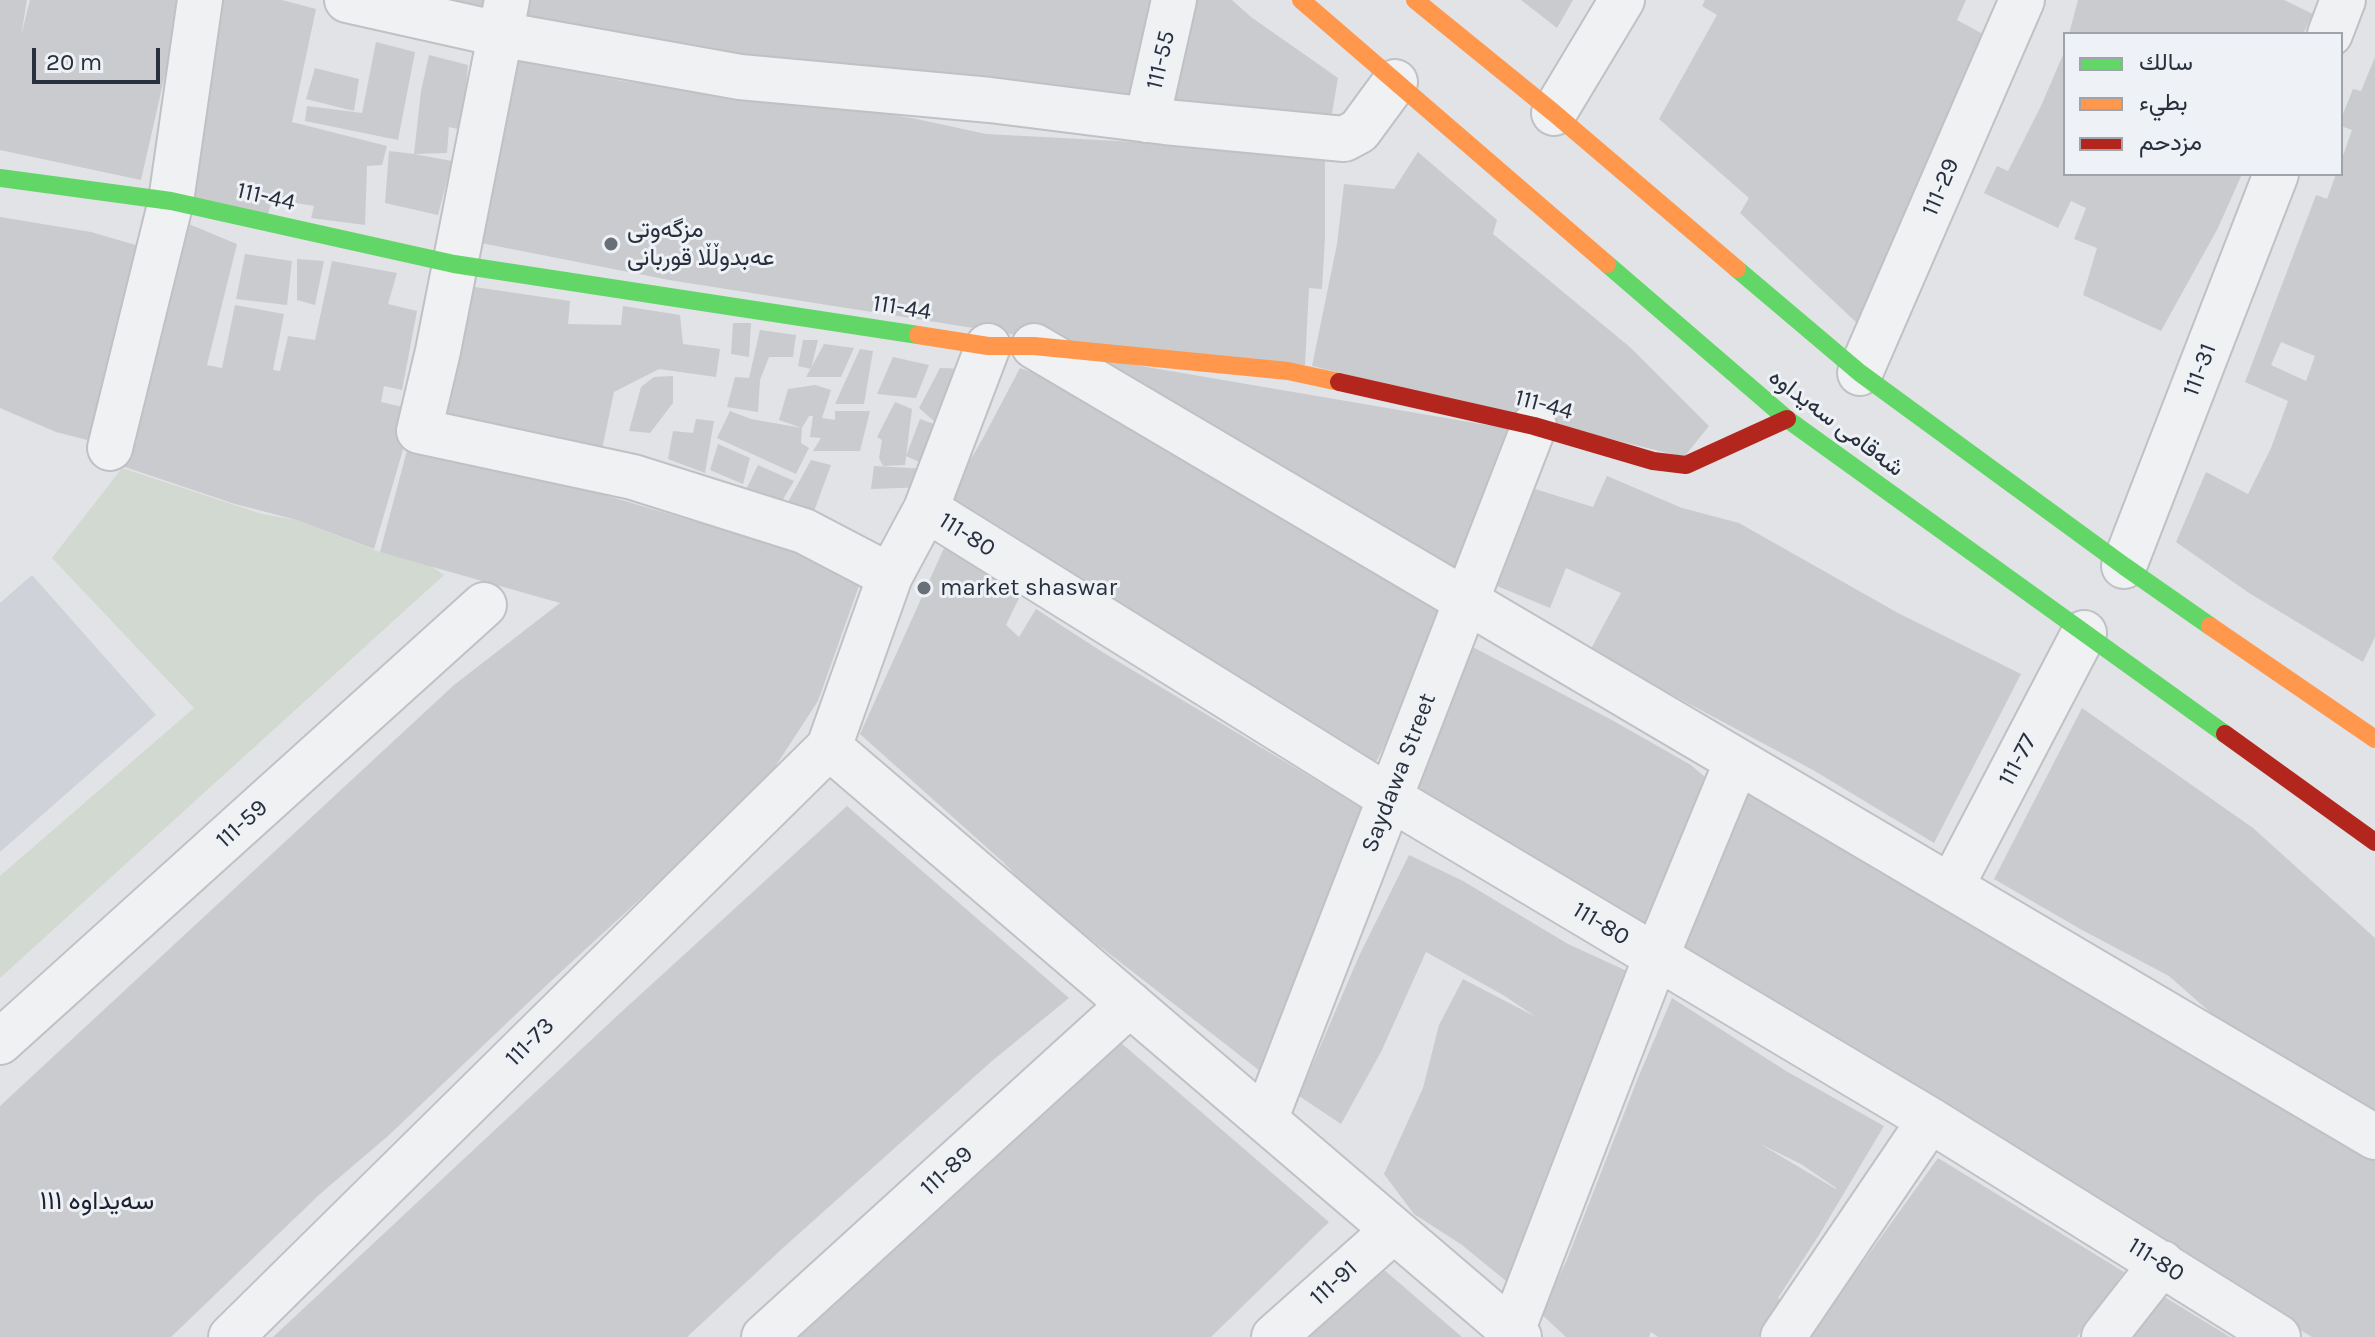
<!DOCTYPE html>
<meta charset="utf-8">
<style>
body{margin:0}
#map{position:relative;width:2375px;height:1337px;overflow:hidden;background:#e1e3e6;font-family:Karla,Vazirmatn,sans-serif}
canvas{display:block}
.legend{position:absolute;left:2063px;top:32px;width:280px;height:144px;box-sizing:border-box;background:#eef1f5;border:2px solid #9fa4ac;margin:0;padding:10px 14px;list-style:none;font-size:24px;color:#28303e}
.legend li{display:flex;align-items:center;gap:16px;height:40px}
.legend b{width:40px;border:2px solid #9fa4ac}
.scale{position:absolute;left:32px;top:48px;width:128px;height:36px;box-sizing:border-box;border:4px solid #28303e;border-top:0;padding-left:10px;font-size:24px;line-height:28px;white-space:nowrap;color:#28303e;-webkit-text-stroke:6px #eef1f5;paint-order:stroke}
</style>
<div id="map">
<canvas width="2375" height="1337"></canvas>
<ul class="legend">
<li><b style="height:10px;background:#63d668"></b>سالك</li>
<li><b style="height:10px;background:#ff974d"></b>بطيء</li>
<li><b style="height:10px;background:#b3261e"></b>مزدحم</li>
</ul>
<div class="scale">20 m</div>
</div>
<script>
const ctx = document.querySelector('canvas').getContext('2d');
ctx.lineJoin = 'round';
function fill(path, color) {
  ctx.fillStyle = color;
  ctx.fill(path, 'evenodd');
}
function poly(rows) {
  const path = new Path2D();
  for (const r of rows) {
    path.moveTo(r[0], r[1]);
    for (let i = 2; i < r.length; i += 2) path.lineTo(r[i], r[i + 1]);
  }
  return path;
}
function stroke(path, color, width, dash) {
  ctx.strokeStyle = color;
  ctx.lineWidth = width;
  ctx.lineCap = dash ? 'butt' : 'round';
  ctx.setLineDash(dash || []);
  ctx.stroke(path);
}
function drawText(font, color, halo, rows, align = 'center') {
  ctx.font = font + ' Karla,Vazirmatn,sans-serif';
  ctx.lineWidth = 6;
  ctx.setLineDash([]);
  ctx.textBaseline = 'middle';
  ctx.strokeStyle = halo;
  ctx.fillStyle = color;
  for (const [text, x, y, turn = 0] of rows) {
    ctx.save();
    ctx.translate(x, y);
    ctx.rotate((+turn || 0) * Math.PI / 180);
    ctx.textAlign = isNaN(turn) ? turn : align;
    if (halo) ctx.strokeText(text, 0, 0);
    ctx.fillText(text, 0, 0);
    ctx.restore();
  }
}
fill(poly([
 [32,575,156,715,0,852,0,603]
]), '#cfd2d9');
fill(poly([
 [122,468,262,514,297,520,380,552,428,564,444,575,0,978,0,876,194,708,52,558]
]), '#d2d9d1');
fill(poly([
 [0,0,27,0,21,36,30,0,182,0,141,180,0,150],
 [223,0,282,0,316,9,292,122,387,146,382,165,367,166,365,225,311,218,314,206,272,199,268,214,183,198],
 [415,0,495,0,490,21],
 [529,0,1166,0,1144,114,525,24],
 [1184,0,1232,0,1251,17,1338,78,1328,137,1161,111],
 [1521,0,1573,0,1557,28],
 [1705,0,1966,0,1957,20,1996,41,1935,147,1918,184,1935,193,1858,324,1740,213,1749,198,1659,119,1717,15,1702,6],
 [2078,0,2284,0,2313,14,2303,34,2069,34],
 [376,42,415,52,398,140,305,121,307,106,362,113],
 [2065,50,2065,174,2242,174,2218,228,2161,331,2083,295,2097,248,2074,239,2086,208,2071,201,2058,228,1984,193,1997,166,2008,171,2041,106],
 [429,55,468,65,462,130,449,127,447,153,414,154,452,161,438,215,385,203,389,151,414,154,421,91],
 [2375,57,2375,637,2363,662,2249,593,2176,542,2206,472,2248,494,2271,448,2288,401,2245,382,2316,195,2327,199,2336,174,2341,174,2341,161,2352,130,2341,126,2341,119,2353,89,2361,91],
 [2281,342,2315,356,2306,381,2271,365],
 [516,59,622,81,847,108,912,118,986,134,1325,152,1325,238,1322,289,1309,288,1305,365,1075,344,669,280,481,243],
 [315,68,359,79,354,111,306,99],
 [1418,152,1497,220,1493,234,1631,348,1709,426,1684,457,1312,366,1337,244,1344,184,1394,189],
 [0,217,91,232,139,246,99,443,56,432,0,408],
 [179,220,237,244,207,365,222,368,235,305,284,314,273,370,280,371,288,336,315,340,332,261,397,273,388,304,417,311,402,390,384,386,381,402,412,409,402,453,374,549,297,520,235,504,110,462],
 [245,254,292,261,287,305,236,299],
 [297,259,324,261,315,305,297,300],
 [468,286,570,301,568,324,621,325,623,306,680,315,683,344,720,349,716,377,659,369,614,392,600,459,438,413],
 [733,323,751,323,749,357,731,354],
 [760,330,796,335,793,357,769,357,760,380,758,412,727,407,735,377,749,378],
 [803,340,818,340,811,369,798,366],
 [824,344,854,348,841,377,806,377],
 [860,349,873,351,864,404,835,404],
 [1047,350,1522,431,1464,584],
 [893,357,929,365,916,398,877,394],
 [940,368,968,369,945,431,919,408],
 [1020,368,1100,395,1454,614,1370,773,939,513,982,440],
 [673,376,673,403,650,433,629,431,641,387,654,377],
 [815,385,831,390,822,418,835,420,835,411,870,411,860,451,813,451,821,438,810,437,813,416,809,416,802,428,801,443,809,448,796,474,717,438,730,411,751,419,802,428,779,420,788,389],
 [895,402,912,409,905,465,883,466,879,458,882,440,877,437],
 [696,419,714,421,705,473,668,459,673,431,693,433],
 [920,419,937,425,926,465,906,456],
 [409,443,550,479,785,548,860,583,818,701,762,787,551,981,388,1136,320,1194,171,1337,0,1337,0,1106,454,685,560,603,380,552],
 [718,444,750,458,743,484,710,470],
 [811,460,831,465,809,525,783,511],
 [758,465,794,481,773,516,739,504],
 [874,466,927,469,926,487,871,489],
 [1607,476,1682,508,1739,523,1898,613,2021,674,1934,843,1813,770,1650,683,1587,656,1621,593,1566,568,1550,608,1497,586,1535,489,1593,507],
 [949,537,1007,566,997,587,1019,598,1006,625,1019,637,1036,609,1104,653,1374,815,1274,1082,1038,898,1003,862,860,734],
 [1467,644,1610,719,1691,765,1705,777,1649,929,1409,799],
 [2082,708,2253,828,2375,938,2375,1123,2237,1036,2169,976,2082,930,1994,879],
 [1745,787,2375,1161,2375,1337,2312,1337,1681,950],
 [847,806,1069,998,992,1061,784,1247,687,1337,273,1337,618,1015],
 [1409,855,1463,881,1568,944,1640,977,1564,1155,1506,1281,1462,1245,1414,1214,1384,1174,1423,1088,1439,1025,1463,979,1536,1017,1503,995,1426,952,1381,1052,1341,1124,1299,1096,1359,956],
 [1672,998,1786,1071,1884,1126,1819,1235,1778,1298,1781,1301,1759,1337,1658,1337,1651,1332,1649,1337,1566,1337,1540,1313,1566,1262,1638,1078],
 [1760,1144,1801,1164,1836,1188,1836,1189],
 [1113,1036,1329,1222,1211,1337,796,1337],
 [1938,1158,2124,1272,2077,1337,1809,1337],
 [1382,1268,1462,1337,1309,1337],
 [2163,1296,2230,1337,2133,1337]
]), '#c9cbce');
const street = poly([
 [347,0,499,34,740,77,990,100,1165,122,1344,139,1359,131,1395,82],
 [507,0,438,351,419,431,633,477,804,531,890,576],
 [2330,34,2343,0],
 [1554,113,1622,0],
 [1147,120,1174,0],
 [1034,346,2375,1137],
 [1860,373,2022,0],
 [110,448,171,201,200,0],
 [926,509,1390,798,1930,1120,2278,1337],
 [2124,566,2276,174],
 [829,747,1519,1337],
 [1951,887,2084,633],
 [0,1042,484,605],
 [1265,1120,1534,426],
 [1512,1331,1656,957,1737,761],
 [231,1337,829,747,890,576,926,509,988,346],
 [764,1337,1130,1004],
 [1274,1337,1394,1230],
 [1783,1337,1930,1120],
 [2104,1337,2162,1263]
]);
stroke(street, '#bfc1c4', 48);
stroke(street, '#f0f1f3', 44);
stroke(poly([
 [0,178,171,201,454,264,918,335],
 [1607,264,1787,419,2225,734],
 [1737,269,1860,373,2124,566,2210,626]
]), '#63d668', 18);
stroke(poly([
 [1301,0,1607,264],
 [1415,0,1554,113,1737,269],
 [918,335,988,346,1034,346,1288,371,1339,382],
 [2210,626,2375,739]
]), '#ff974d', 18);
stroke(poly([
 [1339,382,1534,426,1653,461,1686,465,1787,419],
 [2225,734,2375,842]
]), '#b3261e', 18);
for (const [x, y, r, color] of [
 [611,244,8,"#696f79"],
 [924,588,8,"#696f79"]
]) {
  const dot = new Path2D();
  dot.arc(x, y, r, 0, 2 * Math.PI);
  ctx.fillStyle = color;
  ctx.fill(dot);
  stroke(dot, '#eef1f5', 3);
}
drawText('24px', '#28303e', '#eef1f5', [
 ["111-55",1161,60,-77],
 ["111-29",1941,187,-67],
 ["111-44",266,197,13],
 ["111-44",902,308,9],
 ["111-31",2200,370,-69],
 ["111-44",1544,405,15],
 ["شەقامی سەیداوە",1836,423,37],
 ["111-80",967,535,32],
 ["111-77",2018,760,-62],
 ["Saydawa Street",1399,773,-69],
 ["111-59",242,824,-42],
 ["111-80",1601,924,31],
 ["111-73",530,1042,-45],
 ["111-89",947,1171,-42],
 ["111-80",2156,1260,32],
 ["111-91",1334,1283,-42]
]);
drawText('24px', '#28303e', '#eef1f5', [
 ["مزگەوتی",627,230],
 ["عەبدوڵڵا قوربانی",627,258],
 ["market shaswar",940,588]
], 'left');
drawText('26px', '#1b212f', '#eef1f5', [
 ["سەیداوە ١١١",97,1202]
]);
</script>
